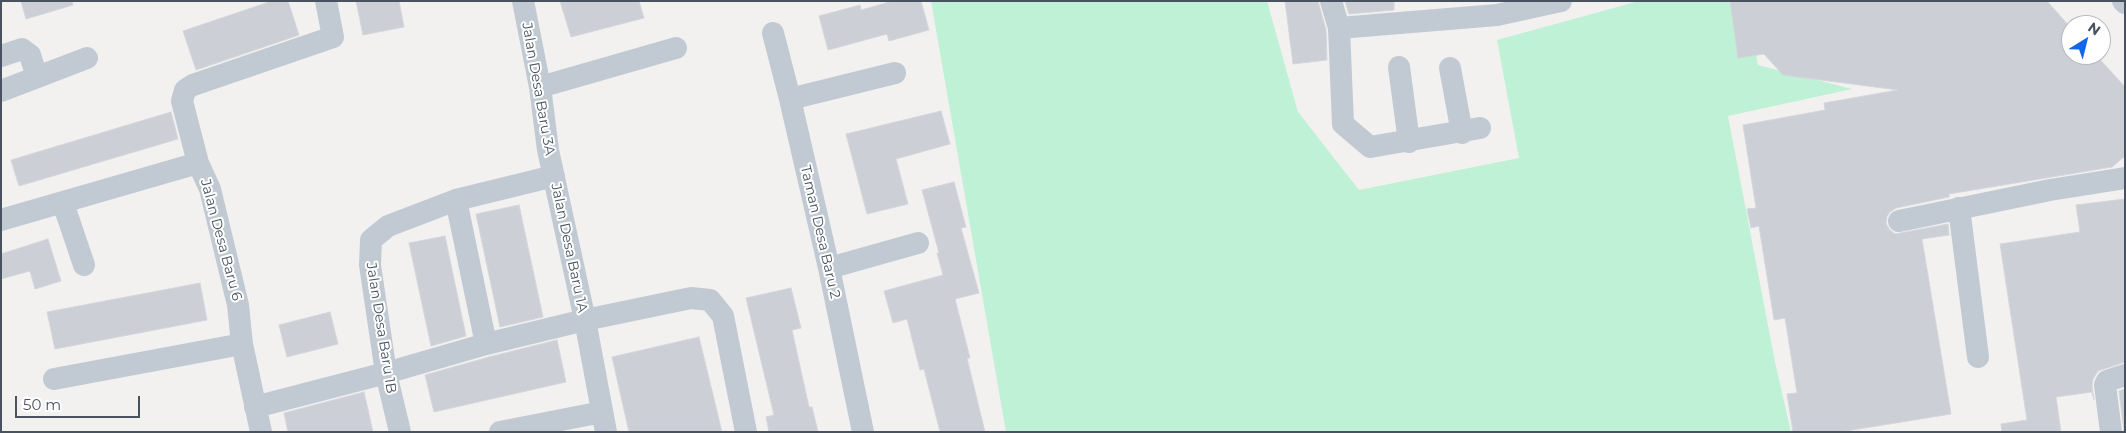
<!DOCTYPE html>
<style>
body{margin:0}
#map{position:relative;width:2126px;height:433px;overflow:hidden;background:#f3f1f0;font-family:Montserrat,sans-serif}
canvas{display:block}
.frame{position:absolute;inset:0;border:2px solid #48535f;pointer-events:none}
.north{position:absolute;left:2061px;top:15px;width:50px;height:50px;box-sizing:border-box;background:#fff;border:1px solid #b6babf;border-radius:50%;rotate:36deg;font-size:14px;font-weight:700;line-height:20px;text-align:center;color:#48535f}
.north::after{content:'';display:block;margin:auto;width:18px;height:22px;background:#1366ea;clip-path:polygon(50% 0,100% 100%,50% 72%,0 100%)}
.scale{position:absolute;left:15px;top:396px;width:125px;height:22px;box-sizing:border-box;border:2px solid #48535f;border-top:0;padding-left:6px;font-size:15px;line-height:18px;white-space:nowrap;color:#48535f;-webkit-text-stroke:4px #fff;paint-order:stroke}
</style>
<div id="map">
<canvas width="2126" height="433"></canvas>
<div class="frame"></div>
<div class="north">N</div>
<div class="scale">50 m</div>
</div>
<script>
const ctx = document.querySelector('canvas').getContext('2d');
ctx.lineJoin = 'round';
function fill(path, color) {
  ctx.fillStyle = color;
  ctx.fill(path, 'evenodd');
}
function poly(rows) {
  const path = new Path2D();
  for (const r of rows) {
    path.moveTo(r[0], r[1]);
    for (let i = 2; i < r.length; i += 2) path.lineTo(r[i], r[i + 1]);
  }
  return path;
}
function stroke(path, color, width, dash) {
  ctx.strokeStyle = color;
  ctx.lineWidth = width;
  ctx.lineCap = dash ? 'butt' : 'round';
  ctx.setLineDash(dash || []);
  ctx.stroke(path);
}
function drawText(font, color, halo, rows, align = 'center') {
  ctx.font = font + ' Montserrat,sans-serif';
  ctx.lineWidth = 4;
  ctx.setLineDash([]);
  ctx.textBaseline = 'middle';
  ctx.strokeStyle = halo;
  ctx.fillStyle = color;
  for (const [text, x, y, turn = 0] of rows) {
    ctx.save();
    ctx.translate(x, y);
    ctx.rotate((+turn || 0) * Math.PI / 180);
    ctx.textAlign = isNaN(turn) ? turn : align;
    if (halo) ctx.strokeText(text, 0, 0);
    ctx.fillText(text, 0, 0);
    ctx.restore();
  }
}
fill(poly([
 [931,1,1267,1,1298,112,1359,190,1519,158,1497,40,1639,1,1746,1,1758,65,1852,89,1728,116,1775,362,1791,432,1006,432]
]), '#bef1d5');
const building = poly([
 [21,1,72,1,73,5,26,19,21,1],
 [272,1,288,1,299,35,196,70,183,31,272,1],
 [356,1,399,1,404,27,363,35,356,1],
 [560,1,639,1,644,18,571,37,560,1],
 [893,1,921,1,929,30,889,41,887,34,828,50,819,16,860,5,861,10,893,1],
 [1285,1,1318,1,1326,30,1327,60,1293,64,1285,1],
 [1345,1,1394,1,1394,10,1349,14,1345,1],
 [1730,1,2047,1,2071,28,2071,55,2096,55,2125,87,2125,156,2112,167,1949,194,1949,197,1896,208,1890,212,1887,216,1886,224,1890,230,1895,234,1948,224,1949,235,1922,239,1951,414,1840,432,1793,432,1787,394,1797,393,1785,318,1774,320,1759,226,1751,228,1747,209,1756,208,1743,125,1825,110,1824,103,1898,90,1783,75,1764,54,1738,58,1730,1],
 [941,111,950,144,896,159,908,204,867,214,846,134,941,111],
 [171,112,178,139,19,186,11,160,171,112],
 [954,182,966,227,961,228,979,293,955,299,970,358,967,358,985,432,940,432,924,369,920,370,907,319,893,323,884,291,943,275,937,253,939,253,922,190,954,182],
 [2125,199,2125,362,2098,371,2093,379,2092,386,2094,400,2092,392,2056,397,2061,432,2002,432,2001,424,2027,420,2000,244,2080,232,2076,205,2125,199],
 [519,205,543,317,500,327,476,214,519,205],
 [445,236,466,336,431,346,409,243,445,236],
 [48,239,61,281,35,289,30,271,1,279,1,254,48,239],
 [200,283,207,320,55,349,47,312,200,283],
 [791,288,801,328,792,330,809,407,812,407,818,432,769,432,766,417,774,415,746,298,791,288],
 [330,312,338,344,287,357,279,325,330,312],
 [699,337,722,432,629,432,612,357,699,337],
 [557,340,566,382,434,412,425,375,489,357,557,340],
 [2125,389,2125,432,2124,432,2119,391,2125,389],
 [364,392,373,432,288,432,284,413,364,392]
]);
fill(building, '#cccfd6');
stroke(building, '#d4d6dc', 1);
stroke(poly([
 [523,1,540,87,548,150,585,320,606,432],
 [1331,1,1339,28,1343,124,1370,147,1480,128],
 [2123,1,2125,3],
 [1339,28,1497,15,1561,1],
 [773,33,790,99,829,268,863,432],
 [1,56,22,49,30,55,37,77],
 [1399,67,1409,142],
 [1450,68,1462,133],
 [540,87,676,48],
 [1,91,87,58],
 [790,99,895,73],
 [456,200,486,344],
 [63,203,84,265],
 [1959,208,1978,357],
 [1,220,198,163],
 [1899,221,2050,190,2125,178],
 [829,268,918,243],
 [54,379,242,344],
 [255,407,386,373,486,344,585,320,691,298,710,300,723,316,746,432],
 [261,432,242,344,238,305,210,189,198,163,182,101,185,90,193,85,333,37,326,1],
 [400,432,386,373,370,265,371,240,388,226,456,200,554,176],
 [500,432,602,412],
 [2111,432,2105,385,2107,381,2125,375]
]), '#c1cad3', 22);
drawText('14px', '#48535f', '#fff', [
 ["Jalan Desa Baru 3A",538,89,80],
 ["Taman Desa Baru 2",820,232,77],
 ["Jalan Desa Baru 6",221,240,75],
 ["Jalan Desa Baru 1A",569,248,78],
 ["Jalan Desa Baru 1B",381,328,81]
]);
</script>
